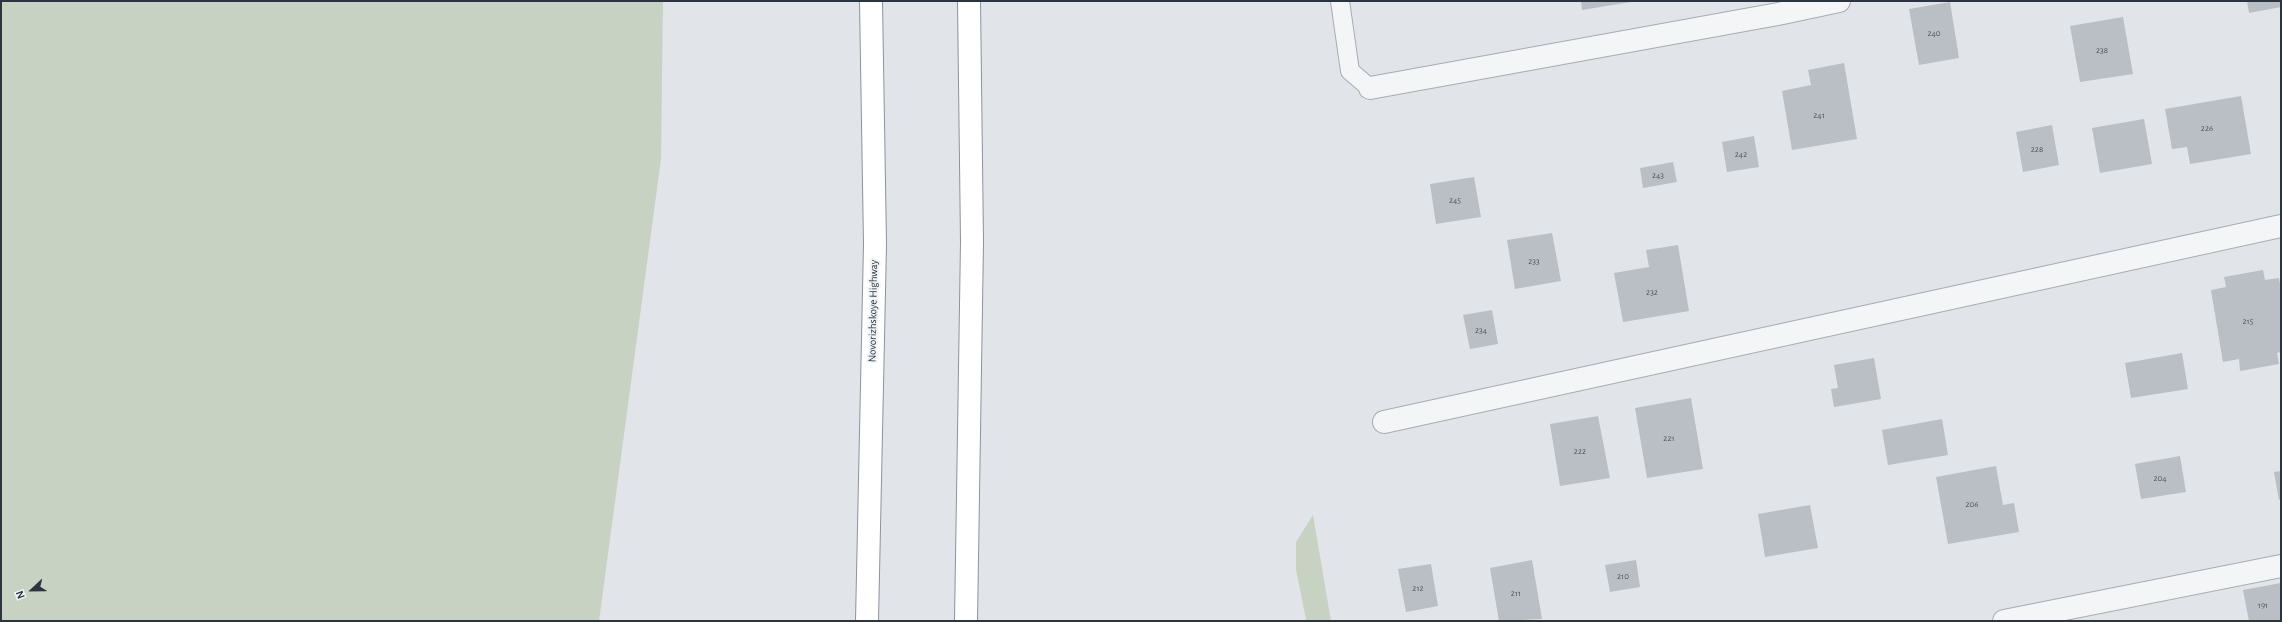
<!DOCTYPE html>
<style>
body{margin:0}
#map{position:relative;width:2282px;height:622px;overflow:hidden;background:#e1e5e9;font-family:"Alegreya Sans",sans-serif}
canvas{display:block}
.frame{position:absolute;inset:0;border:2px solid #2b343f;pointer-events:none}
.north{position:absolute;left:12px;top:570px;width:40px;height:40px;-webkit-text-stroke:3px #f1f4f6;paint-order:stroke;rotate:248deg;font-size:11px;font-weight:700;line-height:16px;text-align:center;color:#2b343f}
.north::after{content:'';display:block;margin:auto;width:14px;height:18px;background:#2b343f;clip-path:polygon(50% 0,100% 100%,50% 72%,0 100%)}
</style>
<div id="map">
<canvas width="2282" height="622"></canvas>
<div class="frame"></div>
<div class="north">N</div>
</div>
<script>
const ctx = document.querySelector('canvas').getContext('2d');
ctx.lineJoin = 'round';
function fill(path, color) {
  ctx.fillStyle = color;
  ctx.fill(path, 'evenodd');
}
function poly(rows) {
  const path = new Path2D();
  for (const r of rows) {
    path.moveTo(r[0], r[1]);
    for (let i = 2; i < r.length; i += 2) path.lineTo(r[i], r[i + 1]);
  }
  return path;
}
function stroke(path, color, width, dash) {
  ctx.strokeStyle = color;
  ctx.lineWidth = width;
  ctx.lineCap = dash ? 'butt' : 'round';
  ctx.setLineDash(dash || []);
  ctx.stroke(path);
}
function drawText(font, color, halo, rows, align = 'center') {
  ctx.font = font + ' "Alegreya Sans",sans-serif';
  ctx.lineWidth = 4;
  ctx.setLineDash([]);
  ctx.textBaseline = 'middle';
  ctx.strokeStyle = halo;
  ctx.fillStyle = color;
  for (const [text, x, y, turn = 0] of rows) {
    ctx.save();
    ctx.translate(x, y);
    ctx.rotate((+turn || 0) * Math.PI / 180);
    ctx.textAlign = isNaN(turn) ? turn : align;
    if (halo) ctx.strokeText(text, 0, 0);
    ctx.fillText(text, 0, 0);
    ctx.restore();
  }
}
fill(poly([
 [1,1,663,1,661,159,599,621,1,621],
 [1313,515,1331,621,1304,621,1306,619,1296,570,1296,542]
]), '#c8d2c3');
fill(poly([
 [1581,1,1631,1,1631,2,1582,10],
 [2247,1,2281,1,2281,7,2249,13],
 [1950,2,1959,58,1919,65,1909,9],
 [2123,17,2133,74,2080,82,2070,26],
 [1844,63,1857,139,1792,150,1782,91,1811,85,1808,70],
 [2241,96,2251,154,2190,164,2187,147,2172,149,2165,109],
 [2144,119,2152,164,2100,173,2092,128],
 [2052,125,2059,165,2023,172,2016,132],
 [1754,136,1759,167,1727,172,1722,142],
 [1673,162,1677,182,1643,188,1640,168],
 [1474,177,1481,217,1436,224,1430,184],
 [1552,233,1561,281,1515,289,1507,240],
 [1678,245,1689,311,1623,322,1614,273,1649,267,1646,250],
 [2263,270,2265,280,2279,278,2281,290,2281,352,2277,353,2279,364,2240,371,2239,359,2223,362,2211,290,2226,287,2224,277],
 [1492,310,1498,344,1470,349,1463,315],
 [2182,353,2188,389,2131,398,2125,363],
 [1874,358,1881,399,1834,407,1831,389,1838,388,1834,365],
 [1691,398,1703,469,1647,478,1635,408],
 [1598,416,1610,478,1560,486,1550,424],
 [1942,419,1948,455,1888,465,1882,430],
 [2180,456,2186,492,2141,499,2135,464],
 [1996,466,2003,505,2014,503,2019,532,1948,544,1936,477],
 [2281,471,2281,499,2279,500,2274,472],
 [1810,505,1818,548,1765,557,1758,514],
 [1532,560,1542,619,1499,621,1490,568],
 [1636,560,1640,587,1610,592,1605,565],
 [1431,564,1438,606,1406,612,1398,569],
 [2281,583,2281,621,2249,621,2243,590]
]), '#b9bfc5');
const service = poly([
 [1340,1,1350,71,1370,88]
]);
const minor = poly([
 [1370,88,1778,14,1839,1],
 [1384,422,2281,226],
 [2004,621,2281,566]
]);
const motorway = poly([
 [867,621,875,244,871,1],
 [966,621,972,242,969,1]
]);
stroke(service, '#a7acb3', 20);
stroke(minor, '#a7acb3', 24);
stroke(motorway, '#8a949e', 24);
stroke(service, '#f4f5f7', 18);
stroke(minor, '#f4f5f7', 22);
stroke(motorway, '#fff', 22);
drawText('9px', '#4e5760', null, [
 ["240",1934,33],
 ["238",2102,50],
 ["241",1819,115],
 ["226",2207,128],
 ["228",2037,149],
 ["242",1741,154],
 ["243",1658,175],
 ["245",1455,200],
 ["233",1534,261],
 ["232",1652,292],
 ["215",2248,321],
 ["234",1481,330],
 ["221",1669,438],
 ["222",1580,451],
 ["204",2160,478],
 ["206",1972,504],
 ["210",1623,576],
 ["212",1418,588],
 ["211",1516,593],
 ["191",2263,605]
]);
drawText('11px', '#2b343f', '#f1f4f6', [
 ["Novorizhskoye Highway",873,311,-89]
]);
</script>
